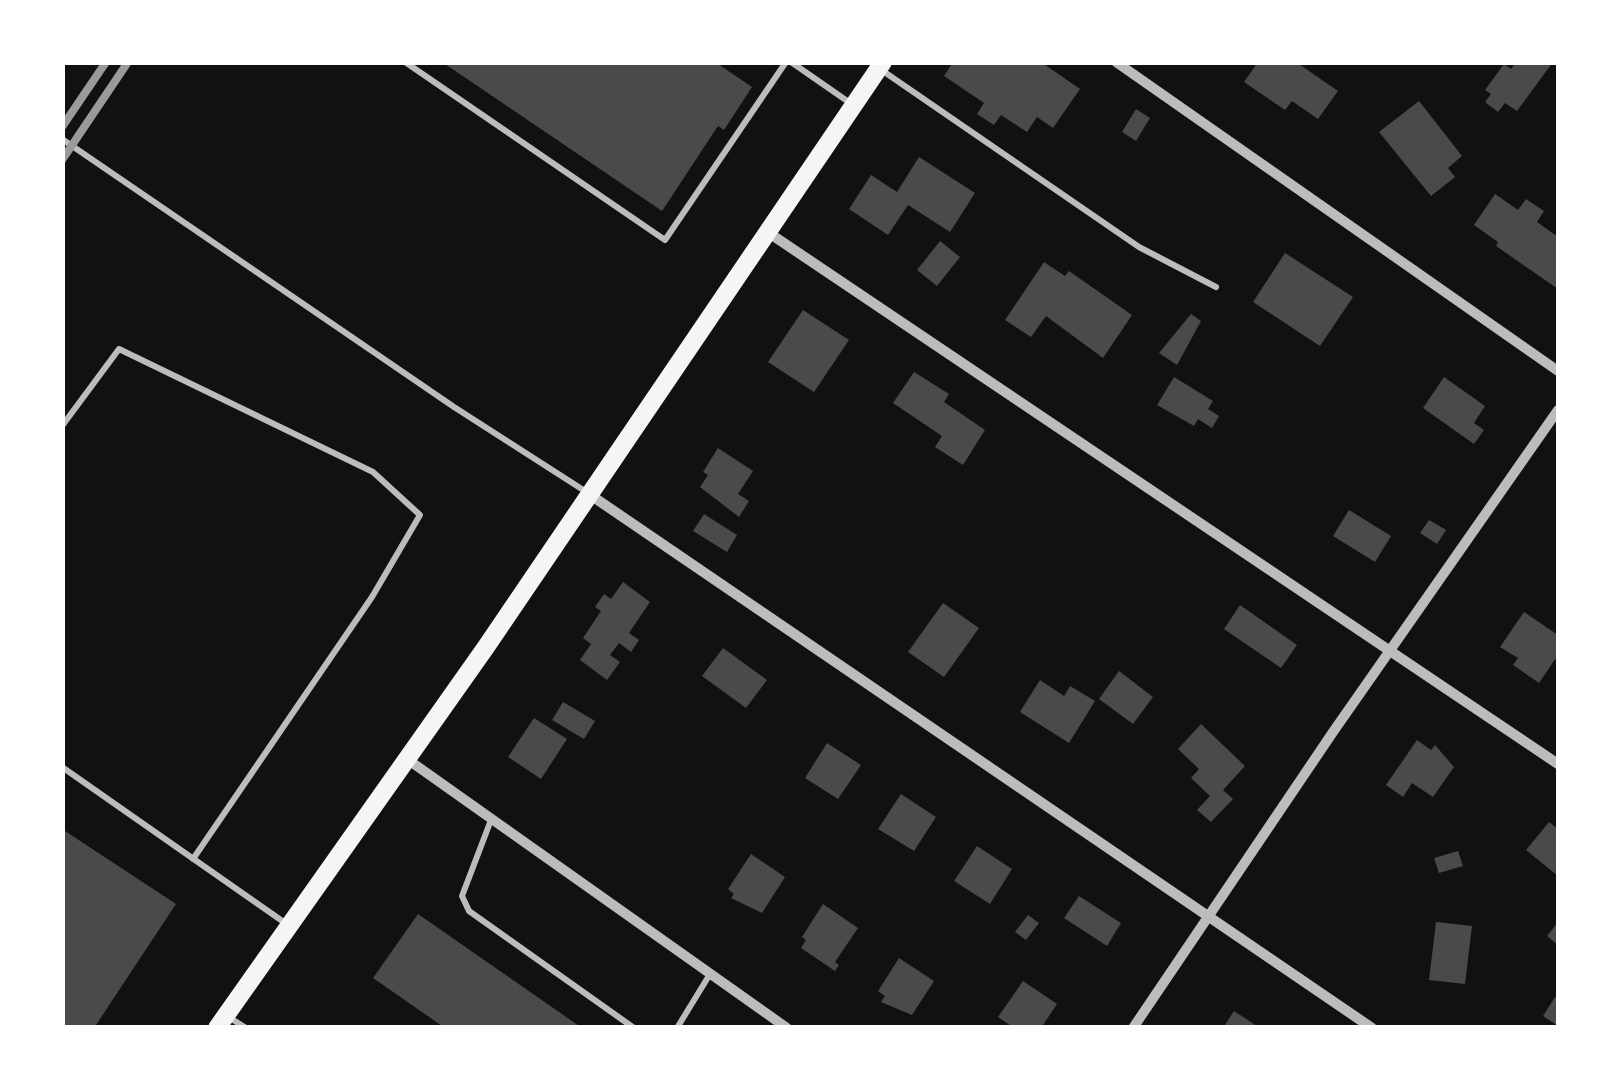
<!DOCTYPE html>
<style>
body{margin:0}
#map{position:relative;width:1621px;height:1090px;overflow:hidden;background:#111;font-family:"Fira Sans Condensed",sans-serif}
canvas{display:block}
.frame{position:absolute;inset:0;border:65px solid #fff;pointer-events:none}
</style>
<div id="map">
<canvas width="1621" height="1090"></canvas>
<div class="frame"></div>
</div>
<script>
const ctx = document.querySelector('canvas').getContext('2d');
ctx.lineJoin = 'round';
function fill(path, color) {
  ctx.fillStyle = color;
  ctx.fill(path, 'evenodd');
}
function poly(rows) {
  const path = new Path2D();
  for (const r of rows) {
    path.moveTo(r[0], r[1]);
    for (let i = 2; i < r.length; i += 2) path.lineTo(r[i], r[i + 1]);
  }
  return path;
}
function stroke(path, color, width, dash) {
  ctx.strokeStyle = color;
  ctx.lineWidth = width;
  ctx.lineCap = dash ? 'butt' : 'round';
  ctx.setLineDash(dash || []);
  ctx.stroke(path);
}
fill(poly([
 [442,62,715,62,752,87,724,130,718,126,662,211],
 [953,62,1041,62,1080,89,1053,128,1037,117,1027,132,1001,115,994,125,977,114,984,103,944,76],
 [1258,62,1296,62,1338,91,1318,119,1292,101,1285,110,1244,82],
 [1516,62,1553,62,1517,111,1505,103,1498,112,1485,102,1491,94,1485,90,1504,64,1511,69],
 [1419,101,1462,156,1448,168,1455,177,1431,196,1379,132],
 [1136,109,1150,118,1136,141,1122,132],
 [919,157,975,193,950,232,908,205,888,235,849,209,871,175,897,192],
 [1495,194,1518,210,1526,199,1544,211,1537,222,1558,237,1558,289,1496,246,1498,242,1474,225],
 [940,241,960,257,937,286,917,270],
 [1285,253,1353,297,1320,346,1253,302],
 [1044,262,1065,276,1069,271,1132,315,1103,358,1046,316,1031,337,1005,320],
 [803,310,849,340,814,392,768,362],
 [1191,314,1201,321,1177,365,1159,353],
 [914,372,949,394,944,402,985,430,963,465,935,447,942,436,893,403],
 [1174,377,1213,401,1208,409,1219,416,1212,428,1198,419,1194,426,1157,405],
 [1444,377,1485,406,1474,423,1484,430,1474,444,1423,408],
 [718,448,753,471,738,494,749,501,739,517,700,487,708,475,703,472],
 [1349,510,1391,536,1375,562,1333,536],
 [704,514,737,535,727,552,693,531],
 [1429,520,1446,530,1437,544,1420,533],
 [623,582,650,602,629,633,639,640,631,652,619,643,610,655,620,662,607,680,580,660,591,644,583,638,601,611,595,607,604,594,611,599],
 [943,603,979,628,944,677,908,652],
 [1240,605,1297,645,1281,668,1224,629],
 [1524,612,1558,635,1558,655,1539,683,1513,665,1518,658,1500,647],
 [723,648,767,680,746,708,702,676],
 [1119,671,1153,697,1133,724,1099,699],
 [1040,680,1064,696,1070,686,1095,701,1069,743,1020,712],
 [563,702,595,721,584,739,552,720],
 [534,718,567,739,541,779,508,757],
 [1201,724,1245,766,1223,790,1233,799,1211,822,1197,810,1210,796,1191,778,1199,769,1178,749],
 [1417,740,1431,750,1435,745,1454,767,1433,797,1412,783,1403,797,1386,785],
 [827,743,861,765,838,799,805,778],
 [901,794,936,817,914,851,878,829],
 [1549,822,1558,829,1558,876,1526,850],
 [62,829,176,904,94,1028,62,1028],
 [977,846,1012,869,990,904,954,881],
 [1458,851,1463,866,1439,873,1434,858],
 [751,854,785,877,762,913,731,898,734,894,728,889],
 [1079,896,1121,923,1107,946,1064,918],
 [823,904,858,928,835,962,839,965,835,971,801,948,806,940,802,937],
 [418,914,582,1028,445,1028,373,978],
 [1028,915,1039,923,1026,940,1015,932],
 [1436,922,1472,926,1465,984,1429,980],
 [1558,922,1558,945,1547,936],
 [899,958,934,981,912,1015,881,1002,885,996,878,991],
 [1023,981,1057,1004,1041,1028,1014,1028,998,1017],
 [1555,997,1558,999,1558,1026,1543,1016],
 [1234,1011,1260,1028,1223,1028]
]), '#4a4a4a');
stroke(poly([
 [405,62,665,240,786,62],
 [791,62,853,105],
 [880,69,1139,247,1216,287],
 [62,139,454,407,588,493],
 [62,426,119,349,373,472,420,515,372,597,193,859],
 [62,767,288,925],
 [491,820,462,896,469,911,634,1028],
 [227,1016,246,1028],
 [677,1028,710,974]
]), '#bcbcbc', 6);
stroke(poly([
 [1116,62,1558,371],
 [766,231,1558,764],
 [589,494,1372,1028],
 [407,759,787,1028],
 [1133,1028,1333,732,1558,410]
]), '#bcbcbc', 10);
stroke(poly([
 [217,1028,486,647,883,62]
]), '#f5f5f5', 18);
stroke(poly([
 [62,127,106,62],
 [62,160,128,62]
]), '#9a9a9a', 8);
</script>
